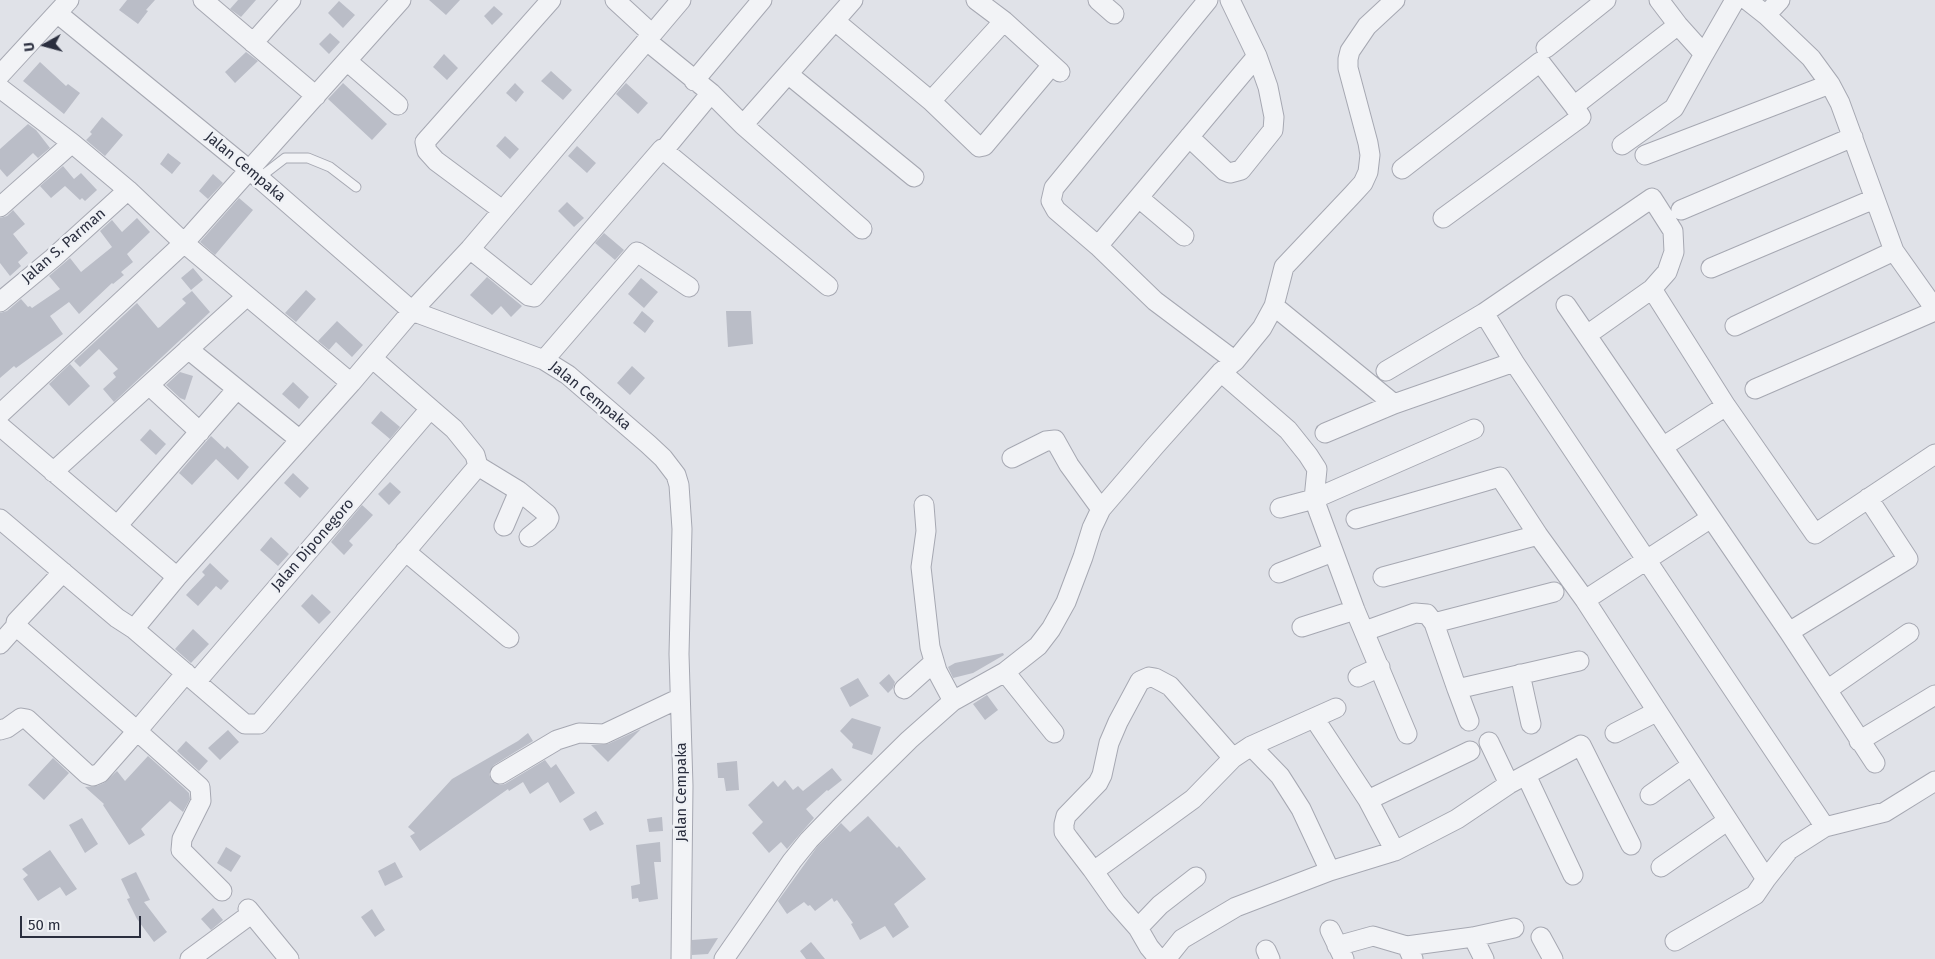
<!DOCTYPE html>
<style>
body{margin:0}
#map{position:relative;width:1935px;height:959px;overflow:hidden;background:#e0e2e8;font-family:"Fira Sans",sans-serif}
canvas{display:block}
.north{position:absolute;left:20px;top:20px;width:50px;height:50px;-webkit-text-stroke:4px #eff1f5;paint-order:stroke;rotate:263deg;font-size:14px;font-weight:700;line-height:20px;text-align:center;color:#2a2e3e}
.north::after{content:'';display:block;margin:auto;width:18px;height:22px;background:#2a2e3e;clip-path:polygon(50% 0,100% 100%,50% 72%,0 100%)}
.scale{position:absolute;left:20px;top:916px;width:121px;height:22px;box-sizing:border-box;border:2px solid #2a2e3e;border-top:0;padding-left:6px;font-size:15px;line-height:18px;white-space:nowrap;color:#2a2e3e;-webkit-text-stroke:4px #eff1f5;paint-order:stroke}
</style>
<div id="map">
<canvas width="1935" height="959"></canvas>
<div class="north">U</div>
<div class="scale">50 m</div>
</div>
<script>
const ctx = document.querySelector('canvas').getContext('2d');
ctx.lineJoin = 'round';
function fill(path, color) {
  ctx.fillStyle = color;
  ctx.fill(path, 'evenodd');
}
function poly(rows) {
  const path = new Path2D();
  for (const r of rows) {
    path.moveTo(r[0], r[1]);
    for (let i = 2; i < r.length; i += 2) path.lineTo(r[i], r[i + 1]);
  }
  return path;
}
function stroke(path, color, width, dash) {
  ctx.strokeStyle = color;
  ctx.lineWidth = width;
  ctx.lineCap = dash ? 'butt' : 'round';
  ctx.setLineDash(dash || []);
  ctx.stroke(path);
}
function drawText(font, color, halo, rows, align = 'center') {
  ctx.font = font + ' "Fira Sans",sans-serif';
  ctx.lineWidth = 5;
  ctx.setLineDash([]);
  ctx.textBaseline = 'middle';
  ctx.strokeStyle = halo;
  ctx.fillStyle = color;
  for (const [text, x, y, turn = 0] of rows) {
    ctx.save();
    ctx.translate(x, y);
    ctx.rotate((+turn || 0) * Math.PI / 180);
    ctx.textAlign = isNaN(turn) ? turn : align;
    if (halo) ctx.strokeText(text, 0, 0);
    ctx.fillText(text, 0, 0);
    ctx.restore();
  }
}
fill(poly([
 [127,0,155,0,146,10,148,11,138,24,119,10],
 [238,0,256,0,241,17,230,9],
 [429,0,460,0,446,15],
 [339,1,355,15,343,28,328,13],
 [494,6,503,14,492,25,484,16],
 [330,33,340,42,329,54,319,44],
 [246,52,258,61,235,83,225,72],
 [444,54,458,68,447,80,433,67],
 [40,62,66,86,68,84,80,93,64,114,23,81],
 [551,71,572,90,563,100,541,81],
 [343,83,387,124,372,140,328,99],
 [515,83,524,92,516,102,506,93],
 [626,83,648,103,638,114,616,94],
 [102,117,123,135,105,156,86,140,92,134,90,132],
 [28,124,36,130,50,148,38,158,33,153,7,177,0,169,0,149],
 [505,136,519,149,510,159,496,146],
 [577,146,596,163,587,173,568,156],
 [168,153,181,163,172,174,160,164],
 [63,166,74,179,81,173,97,190,85,201,82,198,80,200,65,186,51,198,40,186],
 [213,174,223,183,208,199,199,191],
 [239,198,253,210,215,255,200,242],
 [567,202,584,218,574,227,558,211],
 [13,210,25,224,13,234,28,253,18,262,21,266,10,276,0,263,0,218,7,216],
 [137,218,150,232,127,254,133,262,121,272,124,275,113,284,112,283,79,314,69,302,50,316,63,334,16,368,14,366,0,378,0,313,7,311,21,299,28,307,30,306,32,308,60,289,49,276,70,258,81,272,112,247,100,231,112,220,122,232],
 [604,233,624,250,615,260,595,243],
 [193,268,203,280,191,290,181,278],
 [487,277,522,306,511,317,501,306,492,315,470,295],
 [641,278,658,292,644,308,628,294],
 [306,290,316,299,296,322,285,313],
 [192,291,210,312,114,402,103,389,116,377,113,373,118,369,99,349,80,367,74,361,137,303,158,328,160,327,186,303,182,299],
 [642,311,654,321,645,333,633,323],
 [726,311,751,311,753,344,728,347],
 [337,321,363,345,352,357,336,342,329,350,318,341],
 [70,364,90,386,69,406,49,384],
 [632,366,645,378,630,395,617,383],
 [180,372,193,376,185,400,180,398,166,385],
 [293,382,309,397,299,409,282,394],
 [381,411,400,427,390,439,371,423],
 [150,429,166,444,156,455,140,440],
 [211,436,225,449,227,446,249,467,238,480,216,459,192,485,179,473],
 [293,473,309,488,300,498,284,483],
 [390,482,401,492,389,505,378,494],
 [362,505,373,515,349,541,353,545,344,555,331,542],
 [271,537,289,554,278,566,260,550],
 [210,563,229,581,221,590,216,586,198,606,186,595,205,575,202,572],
 [312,594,331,612,319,624,301,606],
 [193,629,209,644,191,663,175,649],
 [1003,653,1004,655,973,673,953,678,948,667,955,663],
 [889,674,895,682,893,688,888,693,879,683],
 [858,678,869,696,850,707,840,688],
 [987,695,998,710,985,720,973,704],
 [852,718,881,727,872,755,852,748,853,744,840,731],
 [641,729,608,762,591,745,608,744],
 [228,730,239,742,220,760,208,748],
 [528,733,533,741,494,765,489,774,491,780,500,785,505,784,545,760,551,768,556,764,575,793,560,803,548,782,530,794,523,782,509,791,508,789,420,851,410,836,415,833,408,827,452,779,518,741],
 [186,741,208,761,199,771,177,751],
 [148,756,184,788,189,793,190,799,183,812,170,801,141,829,145,835,129,845,103,805,104,804,85,787,97,786,104,783,117,771,125,781],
 [53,758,69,773,44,800,28,785],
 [737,761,739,790,726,791,724,778,718,778,717,763],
 [832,768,842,780,828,791,827,790,806,809,814,818,787,849,781,842,769,853,752,833,763,822,748,805,773,781,778,787,785,780,793,790,798,786,803,791],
 [596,811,604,824,590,831,583,819],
 [868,816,897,848,899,846,926,879,894,904,909,927,893,938,885,926,860,940,851,924,853,923,837,900,834,902,832,898,815,911,810,905,808,906,804,902,787,914,778,901,817,847,841,823,850,832],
 [662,817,663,831,649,832,647,819],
 [82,818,98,844,85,853,69,825],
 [660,842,661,862,654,862,658,899,639,902,638,898,632,899,631,886,640,884,636,845],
 [226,847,241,856,231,872,217,863],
 [50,850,77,889,66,896,60,887,38,901,23,879,28,875,22,869],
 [395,862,403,877,385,886,378,871],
 [136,872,150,900,144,902,167,932,154,942,137,919,127,899,130,898,121,879],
 [213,908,223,920,211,930,201,919],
 [372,909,385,930,375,937,361,917],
 [718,938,708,954,692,955,692,940],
 [811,942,825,959,806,959,800,951]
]), '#babdc7');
const service = poly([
 [259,178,285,158,308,158,330,167,356,187]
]);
const minor = poly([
 [203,0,316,96],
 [615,0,652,34],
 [976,0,1004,21,1060,72],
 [1098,0,1114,14],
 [1208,0,1054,188,1051,201,1056,210,1098,246,1155,301,1235,361],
 [1747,0,1766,15,1811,58,1830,84,1840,103,1894,251,1935,309],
 [57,13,259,178,412,311,544,360,568,375,648,444,663,458,676,475,679,485,682,529,679,654,683,786,681,959],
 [1766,15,1780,0],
 [835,21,931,101,979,147,984,146,1052,65],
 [647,41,711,93,743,125,862,229],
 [253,43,291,0],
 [1546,48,1606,0],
 [1704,54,1735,0],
 [347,61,398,105],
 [788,74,914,177],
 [0,75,69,0],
 [694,81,762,0],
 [0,88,72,143,128,190,184,243,351,383],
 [931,101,1004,21],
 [743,125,853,0],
 [1189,137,1225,171,1230,173,1241,170,1273,130,1274,117,1268,87,1257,56,1230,0],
 [1622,145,1674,108,1704,54,1678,25,1659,0],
 [664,150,711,93],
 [1645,155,1830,84],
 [1402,169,1540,62,1574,106],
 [1139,198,1184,236],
 [0,207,72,143],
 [502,210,436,161,427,151,425,142,551,0],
 [1681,210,1853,137],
 [1443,218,1581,117,1574,106,1678,25],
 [1098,246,1257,56],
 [470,249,529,296,534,297,662,149,828,286],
 [1711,268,1874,199],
 [0,302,53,258,128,190],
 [1566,305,1789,632,1875,763],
 [1274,306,1394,404,1514,362],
 [1484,313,1514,362,1825,827],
 [1735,326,1894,251],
 [1587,335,1652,289],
 [188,349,300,440],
 [544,360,637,252,689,287],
 [1386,371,1484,313,1652,198,1673,231,1674,252,1667,272,1652,289,1726,406,1815,534,1935,454],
 [1221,372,1288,430,1308,455,1317,469,1314,499,1355,610,1407,734],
 [149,385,200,432],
 [1755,389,1935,311],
 [0,414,184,243,401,0],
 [0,426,177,577],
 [1325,433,1394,404],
 [1664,446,1726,406],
 [1012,458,1046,441,1055,440,1069,465,1101,509],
 [478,466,519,491,504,526],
 [53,472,247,296],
 [519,491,547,514,549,518,547,522,529,537],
 [924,505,926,531,921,567,930,647,937,671,953,701],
 [1280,508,1314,499,1474,429],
 [0,519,117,618,134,629,177,577,351,383,412,311,470,249,681,0],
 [1356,519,1500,477,1538,535,1585,600,1766,879,1755,895,1675,941],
 [117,526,237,389],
 [405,551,509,638],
 [63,572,16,622,16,626,129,724,137,731,186,673],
 [1279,573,1333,552],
 [1383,577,1538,535],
 [1585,600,1711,518],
 [1434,623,1554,592],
 [1302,627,1355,610],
 [134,629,245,724,259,724,478,466,475,455,454,429,372,358],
 [1365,631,1415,613,1427,614,1434,623,1457,689,1579,661],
 [1789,632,1908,559,1868,498],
 [0,644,16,626],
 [1005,672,1054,733],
 [1520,674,1531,724],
 [1358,677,1380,667],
 [196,682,430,409],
 [904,689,934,662],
 [1457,689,1469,721],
 [1827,690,1909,633],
 [1314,718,1368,800,1395,851],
 [0,730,7,728,21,718,27,719,87,774,93,776,100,773,137,731,200,787,201,801,182,839,181,850,222,891],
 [1615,733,1656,712],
 [1859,741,1935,695],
 [1489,742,1509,784],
 [1251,746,1280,776,1301,809,1330,871],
 [500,774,557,740,579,733,604,734,680,698],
 [1526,775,1573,875],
 [1650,795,1692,765],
 [1368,800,1470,751],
 [1661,867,1727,821],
 [1094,871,1193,799,1233,758,1251,746,1336,708],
 [1766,879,1789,850,1825,827,1885,812,1935,781],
 [248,909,289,959],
 [1138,928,1160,905,1196,877],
 [1330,930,1344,959],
 [1473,937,1484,959],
 [1541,937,1553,959],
 [1337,946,1373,936,1407,946,1413,959],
 [1407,946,1473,937,1514,928],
 [1266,950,1270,959],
 [190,959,251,914],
 [724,959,792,861,809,840,839,809,909,740,953,701,1005,672,1038,646,1051,629,1066,602,1083,557,1092,528,1101,509,1155,446,1221,372,1235,361,1262,328,1274,306,1284,267,1353,194,1363,183,1368,172,1370,155,1368,143,1348,68,1348,59,1350,51,1367,26,1395,0],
 [1159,959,1149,947,1138,928,1116,903,1092,869,1069,839,1064,832,1064,824,1066,816,1098,783,1102,775,1109,743,1118,722,1140,681,1149,677,1155,678,1170,686,1233,758],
 [1166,959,1182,939,1236,907,1330,871,1395,851,1457,819,1509,784,1581,745,1631,845]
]);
stroke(service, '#a6a8b2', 11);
stroke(minor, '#a6a8b2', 21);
stroke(service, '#f2f3f6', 9);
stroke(minor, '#f2f3f6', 19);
drawText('15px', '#2a2e3e', '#eff1f5', [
 ["Jalan Cempaka",245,167,40],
 ["Jalan S. Parman",64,246,-41],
 ["Jalan Cempaka",590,396,39],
 ["Jalan Diponegoro",313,545,-49],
 ["Jalan Cempaka",682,792,-90]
]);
</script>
